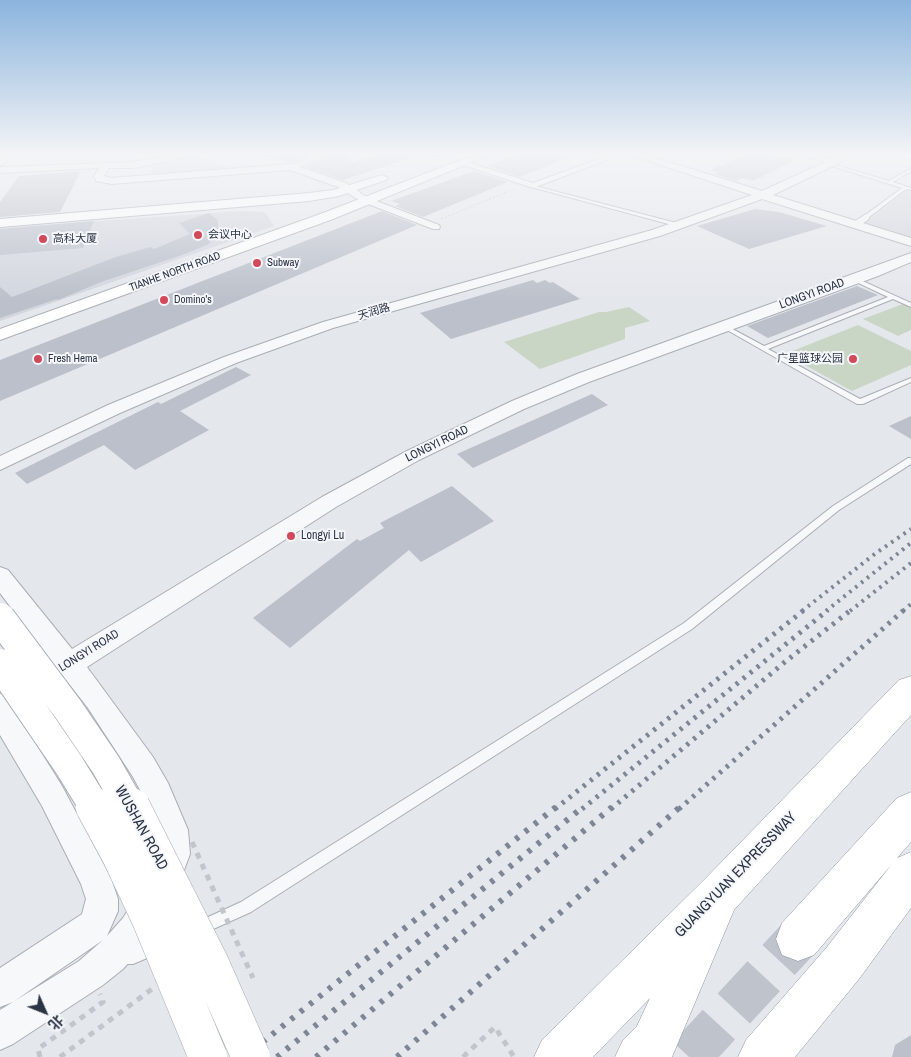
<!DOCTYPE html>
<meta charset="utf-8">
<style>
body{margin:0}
#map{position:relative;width:911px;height:1057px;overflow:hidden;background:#e4e7ec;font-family:"Archivo Narrow","Noto Sans SC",sans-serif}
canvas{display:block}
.north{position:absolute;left:20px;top:987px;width:50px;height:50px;-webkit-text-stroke:4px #f4f6f9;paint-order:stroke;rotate:134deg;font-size:14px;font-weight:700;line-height:20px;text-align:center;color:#2b3445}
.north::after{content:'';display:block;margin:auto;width:18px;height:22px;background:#2b3445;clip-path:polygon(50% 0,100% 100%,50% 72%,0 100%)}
</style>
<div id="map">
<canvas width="911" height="1057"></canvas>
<div class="north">北</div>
</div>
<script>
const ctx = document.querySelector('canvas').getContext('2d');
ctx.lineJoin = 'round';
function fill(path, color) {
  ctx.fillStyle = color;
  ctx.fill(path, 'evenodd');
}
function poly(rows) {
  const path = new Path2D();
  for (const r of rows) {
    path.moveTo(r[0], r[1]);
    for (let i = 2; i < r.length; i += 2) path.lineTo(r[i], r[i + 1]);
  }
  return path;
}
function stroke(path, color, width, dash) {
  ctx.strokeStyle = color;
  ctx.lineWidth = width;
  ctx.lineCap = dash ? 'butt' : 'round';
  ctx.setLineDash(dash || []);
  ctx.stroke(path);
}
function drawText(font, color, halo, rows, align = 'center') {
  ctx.font = font + ' "Archivo Narrow","Noto Sans SC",sans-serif';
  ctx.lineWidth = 4;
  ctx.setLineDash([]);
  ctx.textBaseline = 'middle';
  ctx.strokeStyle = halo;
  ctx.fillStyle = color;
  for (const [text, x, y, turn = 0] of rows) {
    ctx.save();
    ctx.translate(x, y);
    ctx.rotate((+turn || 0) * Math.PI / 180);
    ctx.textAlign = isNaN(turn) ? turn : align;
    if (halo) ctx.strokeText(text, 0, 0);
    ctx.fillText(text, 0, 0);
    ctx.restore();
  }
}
fill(poly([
 [195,155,230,169,150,174,154,164],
 [907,190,911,191,911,238,863,224],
 [241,211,265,212,274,226,0,321,0,228]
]), '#d2d6de');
fill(poly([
 [903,304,911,307,911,330,898,336,863,319],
 [629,307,650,321,625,328,625,339,540,369,504,342,599,312,606,312],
 [858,325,911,351,911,365,852,391,785,354]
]), '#c9d6c5');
fill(poly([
 [267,153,316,153,293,163,266,156],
 [334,153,350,153,352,163,382,153,416,153,417,156,343,180,304,167],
 [521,153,577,153,577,154,520,177,486,166],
 [749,153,764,153,795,160,753,181,742,178,736,181,714,174,718,172,711,170],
 [81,171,60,212,0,217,0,202,19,176],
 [474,171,508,182,423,217,395,206,400,204,391,201],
 [755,209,779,212,827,226,749,249,697,226],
 [382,211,417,225,0,401,0,360],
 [209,213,218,220,218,230,209,244,182,255,101,282,58,300,57,299,0,318,0,287,12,297,113,258,150,247,154,249,190,234,179,223],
 [94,221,83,248,0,255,0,229],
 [533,280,537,283,545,280,550,283,553,282,580,299,451,339,420,313],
 [857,286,878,295,768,338,747,326],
 [236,367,251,375,180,411,209,430,135,470,104,445,27,484,15,473,158,402,161,404],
 [592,394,608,405,473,468,457,454],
 [911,416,911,439,889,426],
 [452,486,494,521,421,562,409,550,290,648,253,618,357,539,360,541,384,528,380,523],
 [911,1035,911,1057,892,1057,895,1045]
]), '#bbc0ca');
stroke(poly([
 [689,1057,798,939]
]), '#bfc3cb', 44, [44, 22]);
const service = poly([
 [829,163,889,181,911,168,911,171,893,182,911,188,911,190,906,189,868,218,864,218,864,216,902,188,829,165,829,163],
 [531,185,680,224,680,225,676,226,531,187,531,185],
 [852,278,856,278,911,303,911,307,893,299,768,349,860,399,911,378,911,382,863,404,857,404,720,326,725,325,764,346,888,297,852,280,852,278],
 [908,458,911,458,911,464,839,510,692,629,251,912,200,935,195,933,193,928,195,923,241,902,684,623,833,506,908,458],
 [154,941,159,943,161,948,159,953,133,964,122,964,117,962,115,957,117,952,122,950,133,950,154,941]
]);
const minor = poly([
 [322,153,332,153,294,169,287,167,322,153],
 [432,153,439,153,440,154,436,156,432,153],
 [615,153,625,153,533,188,457,163,464,161,533,183,615,153],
 [366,197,439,225,440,227,439,229,433,229,363,202,363,198,366,197],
 [866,214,869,215,869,219,858,227,852,227,852,223,866,214]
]);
const tertiary = poly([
 [178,153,199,153,194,156,133,168,109,168,104,176,111,178,291,164,346,183,371,200,366,203,362,202,338,187,290,170,111,184,96,181,94,176,99,168,0,173,0,167,133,162,178,153],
 [624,153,640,153,762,191,825,162,795,153,812,153,832,159,843,153,856,153,837,164,773,195,911,238,911,246,762,199,660,236,333,328,236,363,120,413,0,470,0,456,108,405,224,357,323,322,652,230,752,195,624,153],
 [911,253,911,262,878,276,589,382,524,409,419,460,336,507,87,667,153,757,168,783,188,830,190,854,177,889,166,894,155,889,150,878,158,854,158,830,146,801,133,777,88,708,66,680,16,712,62,786,111,878,118,899,118,911,107,936,123,918,138,894,150,889,162,894,167,906,147,942,123,969,103,985,13,1044,0,1050,0,1010,79,961,103,940,13,1002,0,1007,0,968,82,914,86,899,81,884,42,806,0,735,0,694,52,662,0,593,0,567,8,570,72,649,322,497,405,452,512,401,577,374,911,253]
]);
const secondary = poly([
 [1,153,12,153,4,164,0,165,1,153],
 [479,153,494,153,333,219,0,340,0,329,323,213,479,153],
 [382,175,388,178,386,180,339,196,309,201,0,227,0,219,309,193,333,190,382,175]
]);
const trunk = poly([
 [911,676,911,715,734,910,672,1057,615,1057,623,1040,637,1026,650,998,593,1057,534,1057,542,1040,705,879,899,680,911,676],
 [911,792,911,842,897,858,911,852,911,908,859,979,795,1057,738,1057,746,1040,827,947,892,864,814,955,798,961,782,955,776,939,782,923,897,798,911,792]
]);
stroke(service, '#a9aeb7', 2);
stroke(minor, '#a9aeb7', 2);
stroke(tertiary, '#a9aeb7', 2);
stroke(secondary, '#a9aeb7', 2);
stroke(trunk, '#8b94a3', 1);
stroke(poly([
 [712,167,743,153],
 [441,219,512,190]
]), '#c2c5cb', 1, [2, 2]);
stroke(poly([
 [40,1057,38,1049,103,1002,100,994],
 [60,1057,152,989],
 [463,1057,495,1027,514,1057]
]), '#c2c5cb', 5, [6, 6]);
fill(service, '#f7f8fa');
fill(minor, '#f7f8fa');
fill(tertiary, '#f7f8fa');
fill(secondary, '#fff');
fill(trunk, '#fff');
stroke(poly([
 [802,611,876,553,911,529],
 [826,611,911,543],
 [850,611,911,563],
 [903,611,911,604]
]), '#7d8696', 4, [2.5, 5]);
stroke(poly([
 [555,809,804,610],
 [582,809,828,610],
 [611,809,786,661,851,610],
 [679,809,904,610]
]), '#7d8696', 5, [3, 6]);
stroke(poly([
 [244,1057,556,807],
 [277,1057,583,807],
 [316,1057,612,807],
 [397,1057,680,807]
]), '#7d8696', 6, [4, 8]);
const secondaryBridgeFar1 = poly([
 [0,618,68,709,106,765,131,809],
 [0,664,69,765,96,809]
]);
const secondaryBridge = poly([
 [95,807,121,855,151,919,208,1057],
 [131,807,209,962,251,1057]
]);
stroke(secondaryBridgeFar1, '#a9aeb7', 32, []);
stroke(secondaryBridge, '#a9aeb7', 39, []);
stroke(poly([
 [192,842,253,978]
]), '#c2c5cb', 5, [6, 6]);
stroke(secondaryBridgeFar1, '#fff', 30);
stroke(secondaryBridge, '#fff', 38);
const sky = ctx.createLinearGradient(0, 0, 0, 301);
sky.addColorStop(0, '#8bb4dd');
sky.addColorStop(0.51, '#f3f4f6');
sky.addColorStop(1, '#f3f4f600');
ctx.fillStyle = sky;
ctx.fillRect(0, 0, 911, 301);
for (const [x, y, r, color] of [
 [198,235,5,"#d1495b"],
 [43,239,5,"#d1495b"],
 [257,263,5,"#d1495b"],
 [164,300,5,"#d1495b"],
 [38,359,5,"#d1495b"],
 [853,359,5,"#d1495b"],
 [291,536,5,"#d1495b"]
]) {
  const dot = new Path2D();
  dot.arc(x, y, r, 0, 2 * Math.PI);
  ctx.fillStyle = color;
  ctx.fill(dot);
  stroke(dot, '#f4f6f9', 2);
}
drawText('11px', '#2b3445', '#f4f6f9', [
 ["会议中心",208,235],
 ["高科大厦",53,239],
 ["Subway",267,263],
 ["Domino's",174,300],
 ["Fresh Hema",48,359],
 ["广星篮球公园",843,359,"right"]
], 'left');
drawText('11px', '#2b3445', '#f4f6f9', [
 ["TIANHE NORTH ROAD",175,272,-20],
 ["天润路",374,312,-16]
]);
drawText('12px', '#2b3445', '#f4f6f9', [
 ["LONGYI ROAD",812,294,-20],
 ["LONGYI ROAD",437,444,-26],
 ["LONGYI ROAD",89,651,-32]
]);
drawText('12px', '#2b3445', '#f4f6f9', [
 ["Longyi Lu",301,536]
], 'left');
drawText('15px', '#2b3445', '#f4f6f9', [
 ["WUSHAN ROAD",141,828,61],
 ["GUANGYUAN EXPRESSWAY",736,875,-46]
]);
</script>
